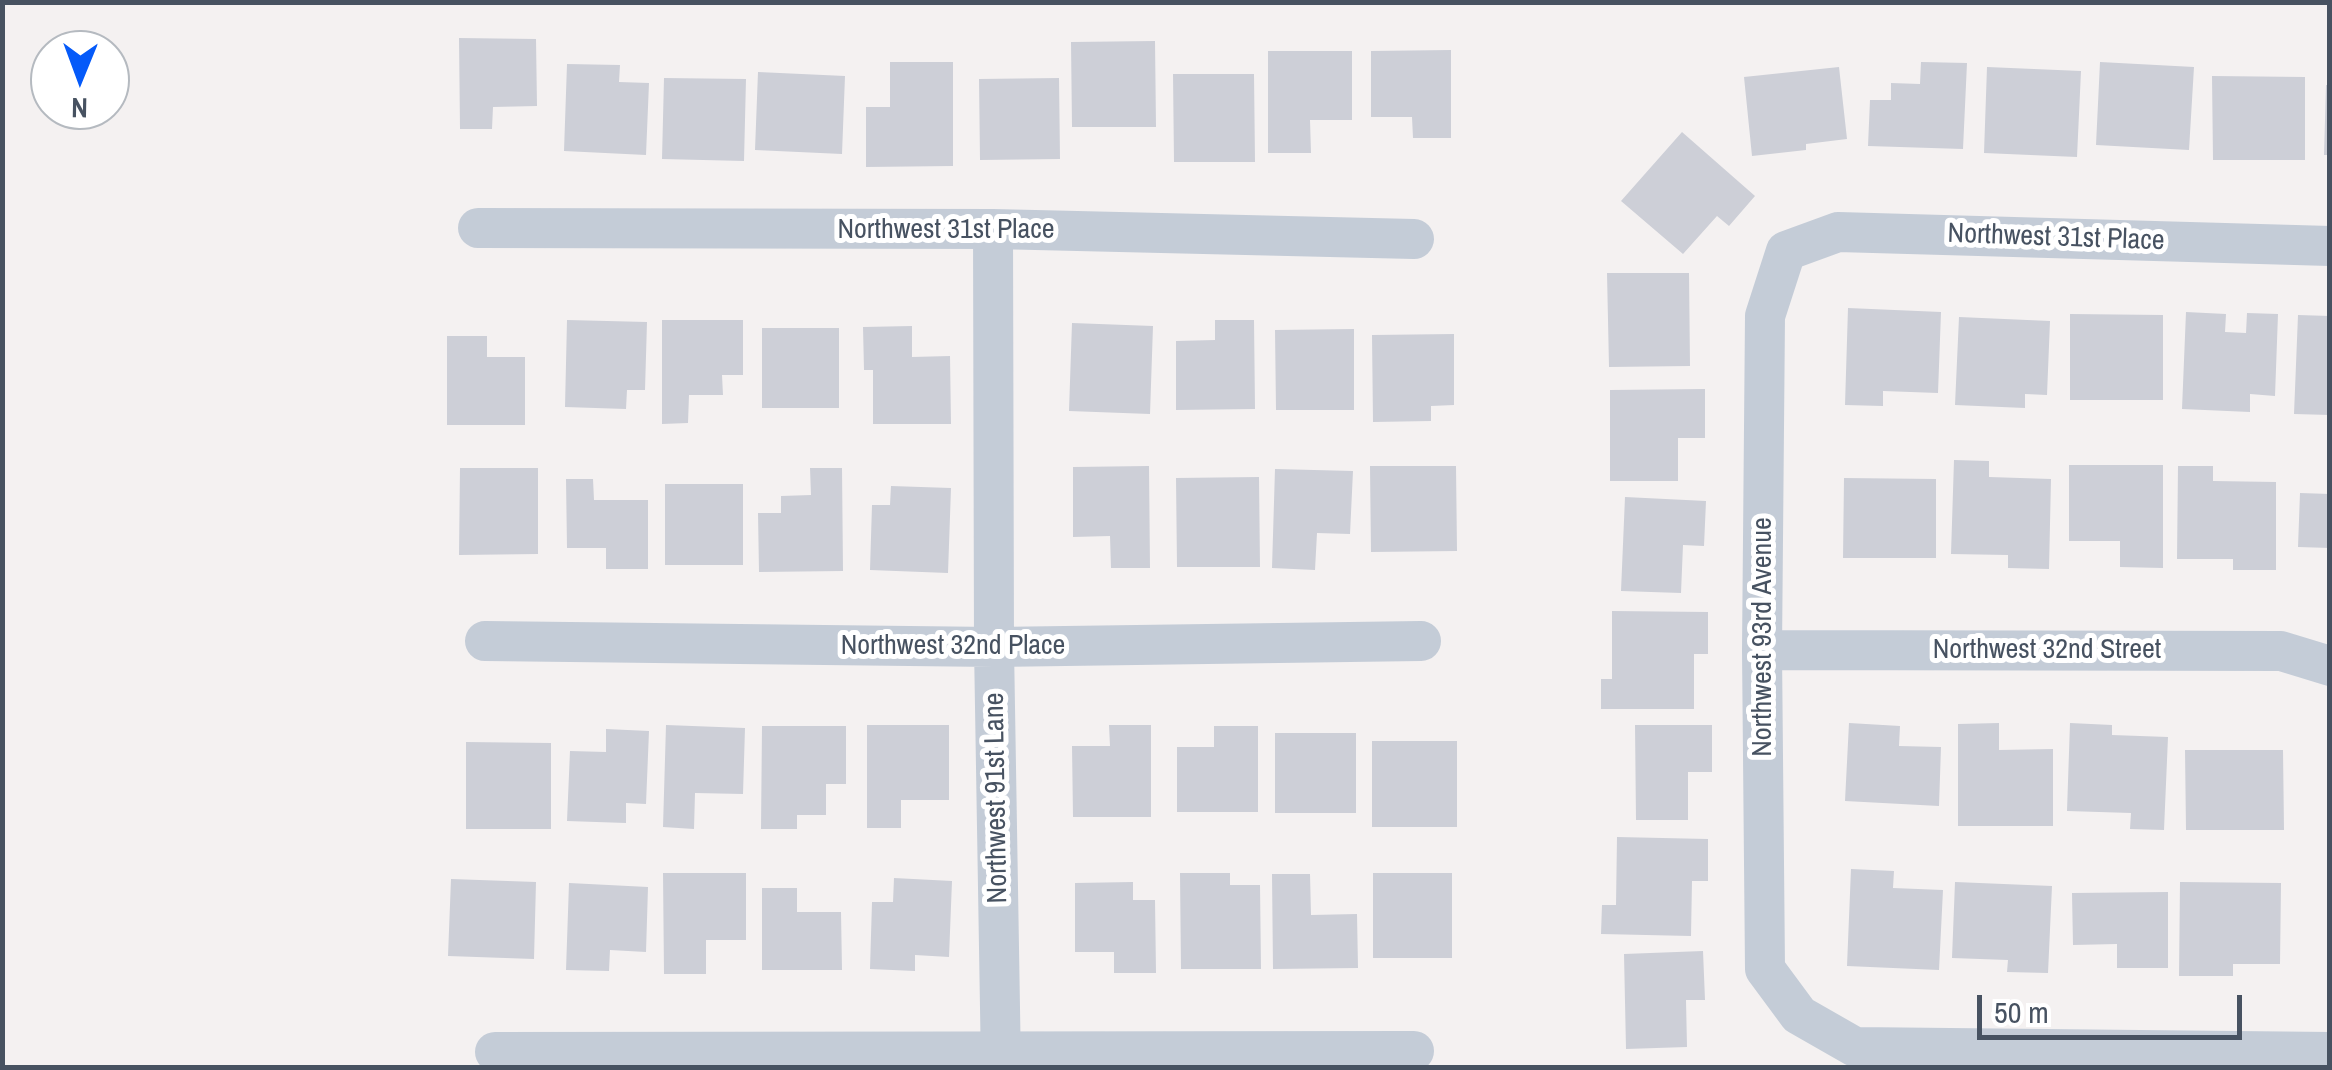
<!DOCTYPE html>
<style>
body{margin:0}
#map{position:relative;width:2332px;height:1070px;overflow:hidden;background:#f4f1f1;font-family:"Archivo Narrow",sans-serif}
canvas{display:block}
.frame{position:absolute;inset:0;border:5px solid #475261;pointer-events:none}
.north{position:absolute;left:30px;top:30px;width:100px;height:100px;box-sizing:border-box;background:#fff;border:2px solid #b5bac0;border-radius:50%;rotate:181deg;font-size:28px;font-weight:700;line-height:40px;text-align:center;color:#475261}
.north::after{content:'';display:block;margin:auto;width:35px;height:45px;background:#055af9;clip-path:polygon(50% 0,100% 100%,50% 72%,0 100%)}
.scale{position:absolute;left:1977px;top:995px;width:265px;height:45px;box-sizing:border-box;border:5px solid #475261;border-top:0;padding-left:12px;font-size:30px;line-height:35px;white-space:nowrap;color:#475261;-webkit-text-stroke:8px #fff;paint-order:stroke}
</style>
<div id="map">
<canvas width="2332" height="1070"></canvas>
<div class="frame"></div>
<div class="north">N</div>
<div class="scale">50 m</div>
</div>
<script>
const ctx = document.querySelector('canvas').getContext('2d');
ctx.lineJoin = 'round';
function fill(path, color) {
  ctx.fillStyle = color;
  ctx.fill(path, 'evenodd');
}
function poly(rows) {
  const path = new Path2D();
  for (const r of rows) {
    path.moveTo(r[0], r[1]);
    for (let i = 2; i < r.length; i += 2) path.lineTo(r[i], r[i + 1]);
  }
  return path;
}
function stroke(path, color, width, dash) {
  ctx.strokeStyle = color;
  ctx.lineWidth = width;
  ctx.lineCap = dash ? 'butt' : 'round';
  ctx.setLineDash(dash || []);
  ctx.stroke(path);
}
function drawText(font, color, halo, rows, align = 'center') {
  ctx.font = font + ' "Archivo Narrow",sans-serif';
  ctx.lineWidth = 10;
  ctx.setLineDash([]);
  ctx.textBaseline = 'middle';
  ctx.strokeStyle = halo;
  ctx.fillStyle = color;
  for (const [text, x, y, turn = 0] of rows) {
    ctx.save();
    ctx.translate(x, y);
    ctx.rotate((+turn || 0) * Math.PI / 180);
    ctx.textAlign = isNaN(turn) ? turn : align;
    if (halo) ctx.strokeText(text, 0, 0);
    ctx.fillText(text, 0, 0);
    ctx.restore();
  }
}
fill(poly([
 [459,38,536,39,537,106,493,107,492,129,460,129],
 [1155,41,1156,127,1072,127,1071,42],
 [1451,50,1451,138,1413,138,1412,117,1371,117,1371,51],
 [1268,51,1352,51,1352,120,1310,120,1311,153,1268,153],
 [890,62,953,62,953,166,866,167,866,107,890,107],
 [1921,62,1967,63,1963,149,1868,146,1870,100,1891,100,1891,83,1920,84],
 [2100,62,2194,67,2189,150,2096,145],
 [567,64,620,65,619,82,649,83,646,155,564,151],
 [1839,67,1847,139,1806,144,1806,150,1752,156,1744,77],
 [1987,67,2081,71,2077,157,1984,153],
 [758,72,845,76,842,154,755,150],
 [1173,74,1254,74,1255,162,1174,162],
 [2212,76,2305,77,2305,160,2213,160],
 [664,78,746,79,744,161,662,159],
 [1059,78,1060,159,980,160,979,79],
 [2326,85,2330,85,2330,155,2324,155],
 [1682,132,1755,196,1729,226,1717,216,1683,254,1621,201],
 [1607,273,1689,273,1690,366,1609,367],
 [1848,308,1941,312,1938,393,1883,391,1883,406,1845,405],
 [2186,312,2226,314,2225,332,2246,333,2247,313,2278,314,2275,396,2250,394,2250,412,2182,409],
 [2070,314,2163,315,2163,400,2070,400],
 [2298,315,2330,316,2330,415,2294,414],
 [1959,317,2050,321,2047,395,2025,394,2025,408,1955,405],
 [567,320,647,322,645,390,627,390,626,409,565,407],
 [662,320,743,320,743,375,722,375,723,395,689,395,688,423,662,424],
 [1215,320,1254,320,1255,409,1176,410,1176,341,1215,340],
 [1072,323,1153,326,1150,414,1069,411],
 [912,326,912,357,950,356,951,424,873,424,873,370,864,370,863,327],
 [762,328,839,328,839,408,762,408],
 [1354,329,1354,410,1276,410,1275,330],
 [1454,334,1454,405,1431,406,1431,421,1373,422,1372,335],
 [447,336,487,336,487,357,525,357,525,425,447,425],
 [1705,389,1705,438,1678,438,1678,481,1610,481,1610,390],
 [1954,460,1989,461,1989,477,2051,479,2049,569,2008,568,2008,555,1951,554],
 [2069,465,2163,465,2163,568,2120,567,2120,541,2069,541],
 [1149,466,1150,568,1111,568,1110,536,1073,537,1073,467],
 [1370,466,1456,466,1457,551,1371,552],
 [2178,466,2213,466,2213,481,2276,482,2276,570,2233,570,2233,559,2177,559],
 [460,468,538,468,538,554,459,555],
 [810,468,842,468,843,571,759,572,758,513,781,513,781,496,811,495],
 [1275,469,1353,471,1350,534,1317,533,1315,570,1272,568],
 [1259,477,1260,567,1177,567,1176,478],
 [1844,478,1936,479,1936,558,1843,558],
 [566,479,593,479,594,500,648,500,648,569,606,569,606,548,567,548],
 [665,484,743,484,743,565,665,565],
 [891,486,951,488,948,573,870,570,872,505,890,505],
 [2300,493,2330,494,2330,548,2298,547],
 [1625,497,1706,501,1704,546,1683,545,1681,593,1621,591],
 [1612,611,1708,612,1708,654,1694,654,1694,709,1601,709,1601,679,1612,679],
 [1849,723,1900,726,1899,746,1941,747,1939,806,1845,801],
 [1999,723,1999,750,2053,749,2053,826,1958,826,1958,724],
 [2070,723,2112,725,2112,735,2168,737,2164,830,2130,829,2131,813,2067,811],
 [666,725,745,728,743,794,695,793,694,829,663,827],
 [867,725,949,725,949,800,901,800,901,828,867,828],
 [1109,725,1151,725,1151,817,1073,817,1072,746,1110,746],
 [1635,725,1712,725,1712,772,1688,772,1688,820,1636,820],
 [762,726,846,726,846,784,826,784,826,815,797,815,797,829,761,829],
 [1214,726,1258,726,1258,812,1177,812,1177,747,1214,747],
 [606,729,649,731,646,804,626,803,626,823,567,821,570,751,606,752],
 [1275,733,1356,733,1356,813,1275,813],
 [1372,741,1457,741,1457,827,1372,827],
 [466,742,551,743,551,829,466,829],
 [2185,750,2283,750,2284,830,2186,830],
 [1617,837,1708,839,1708,881,1692,881,1691,936,1601,934,1602,905,1616,905],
 [1851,869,1894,871,1893,888,1943,890,1939,970,1847,966],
 [663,873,746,873,746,940,706,940,706,974,664,974],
 [1180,873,1230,873,1230,885,1260,885,1261,969,1181,969],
 [1373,873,1452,873,1452,958,1373,958],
 [1272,874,1310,874,1311,915,1357,914,1358,968,1273,969],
 [894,878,952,881,949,957,915,955,915,971,870,969,872,902,893,902],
 [451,879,536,882,534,959,448,956],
 [1133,882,1133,900,1155,900,1156,973,1114,973,1114,952,1075,952,1075,883],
 [1955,882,2052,886,2048,973,2007,972,2008,960,1952,958],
 [2180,882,2281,883,2280,964,2233,964,2233,976,2179,976],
 [569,883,648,887,646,952,610,950,609,971,566,970],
 [762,888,797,888,797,912,841,912,842,970,762,970],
 [2168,892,2168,968,2117,968,2117,944,2073,945,2072,893],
 [1703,951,1705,1000,1686,1000,1687,1047,1626,1049,1624,954]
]), '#cdcfd7');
stroke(poly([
 [478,228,993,229,1414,239],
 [993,229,994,647,1001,1068],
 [2330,246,1838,232,1786,251,1765,316,1762,650,1765,969,1799,1015,1855,1047,2330,1052],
 [485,641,994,647,1421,641],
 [1762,650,2281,651,2330,666],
 [495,1052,1414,1051]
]), '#c4ccd7', 40);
drawText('28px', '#475261', '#fff', [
 ["Northwest 31st Place",946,230],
 ["Northwest 31st Place",2056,238,2],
 ["Northwest 93rd Avenue",1763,637,-90],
 ["Northwest 32nd Place",953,646],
 ["Northwest 32nd Street",2047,650],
 ["Northwest 91st Lane",997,798,-91]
]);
</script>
